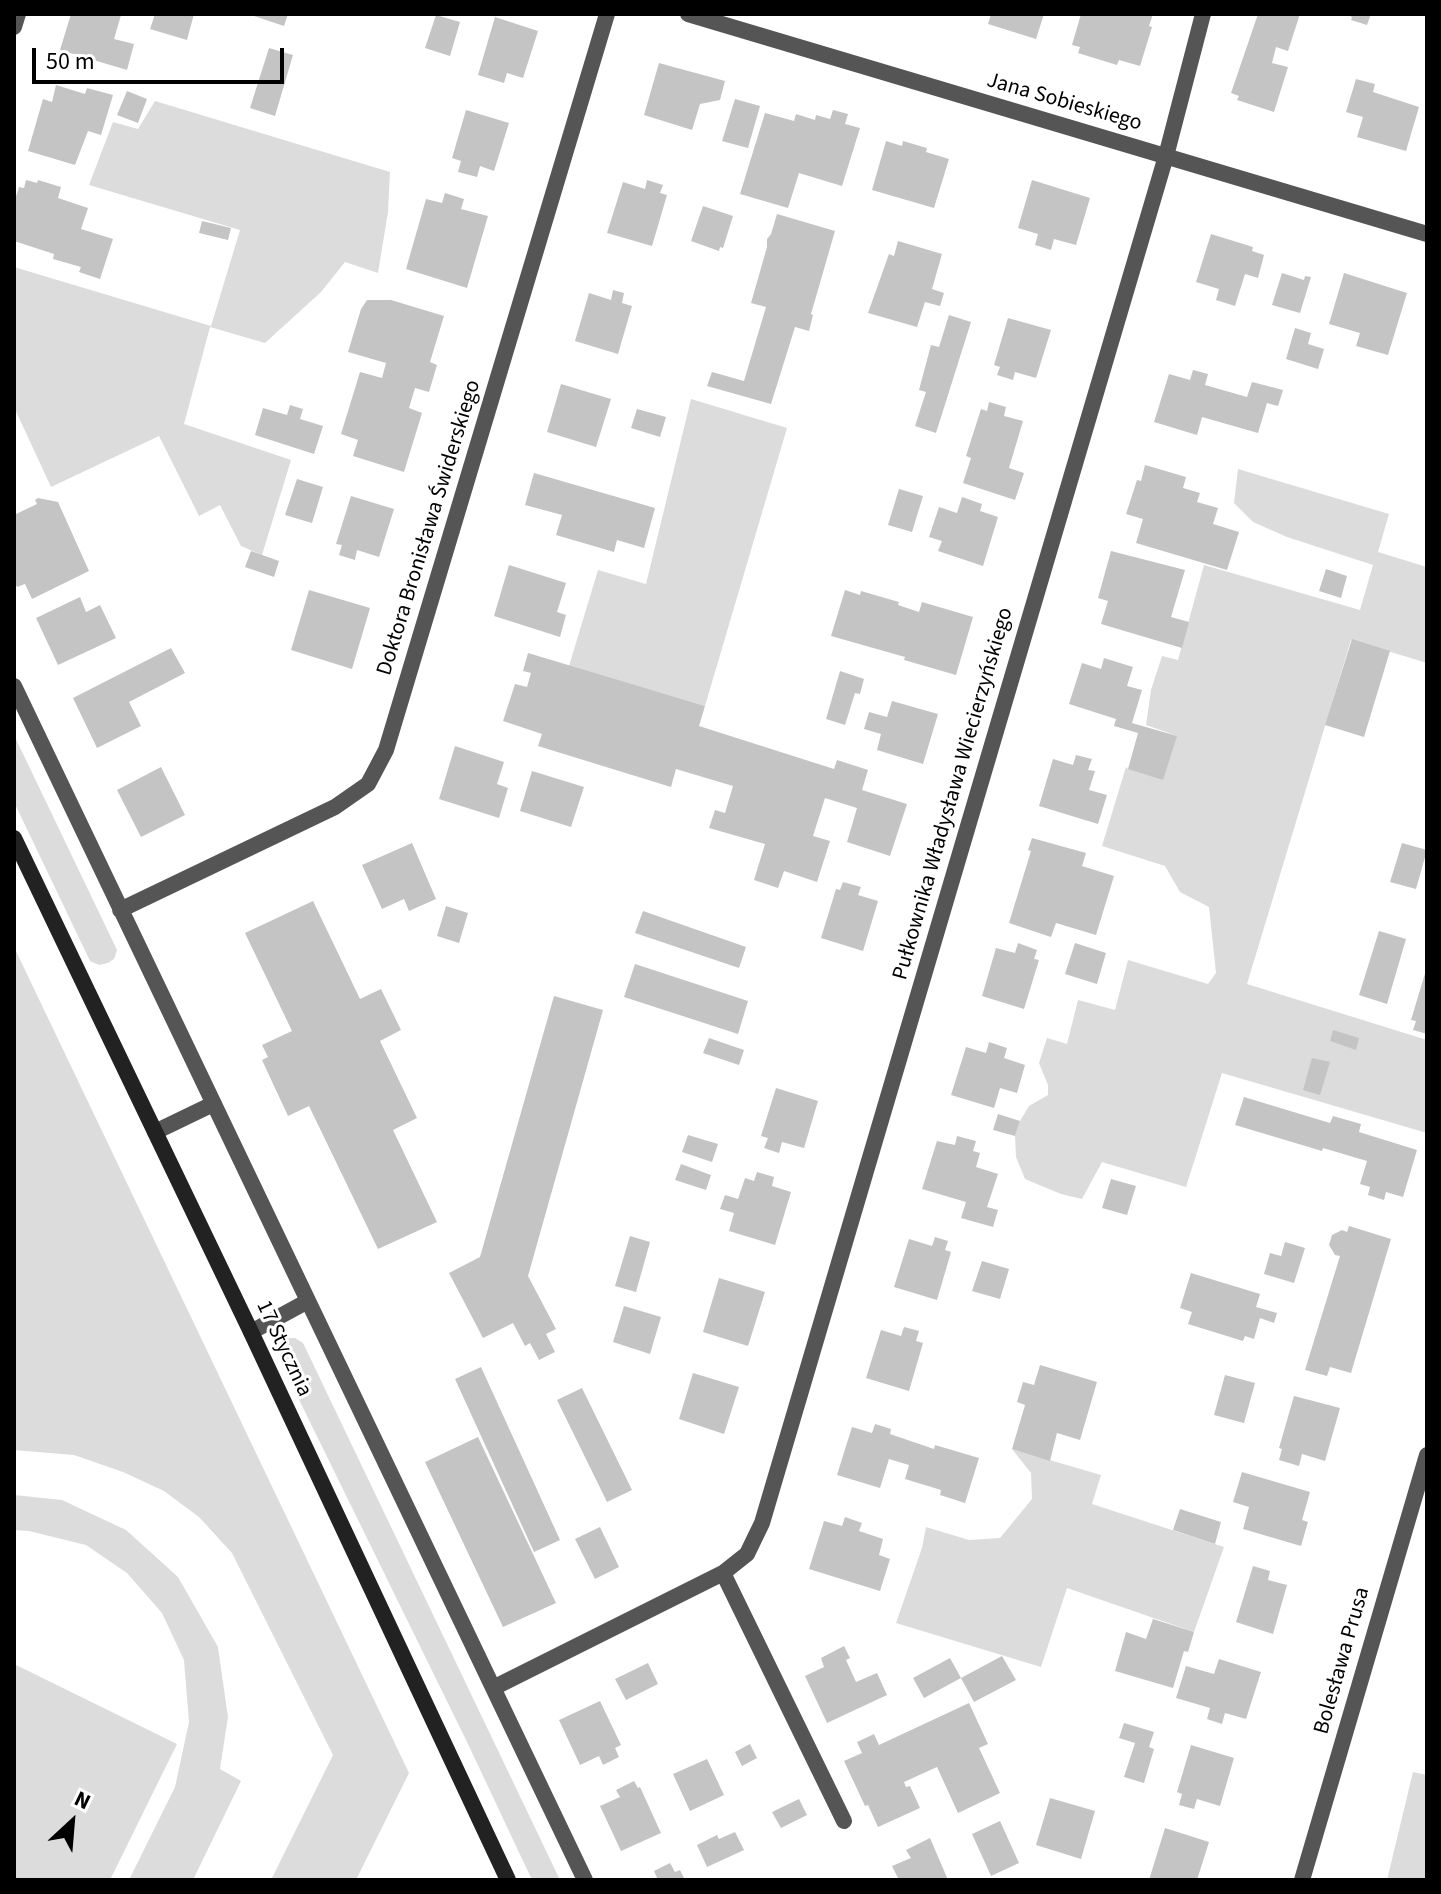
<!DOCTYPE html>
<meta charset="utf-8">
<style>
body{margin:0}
#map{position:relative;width:1441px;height:1894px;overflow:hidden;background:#fff;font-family:"Source Sans 3",sans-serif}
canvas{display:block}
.frame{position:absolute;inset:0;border:16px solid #000;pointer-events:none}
.north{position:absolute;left:32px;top:1782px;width:80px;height:80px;-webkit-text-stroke:6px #fff;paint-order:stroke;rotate:26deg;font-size:22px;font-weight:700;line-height:32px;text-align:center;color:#000}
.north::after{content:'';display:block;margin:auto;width:28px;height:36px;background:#000;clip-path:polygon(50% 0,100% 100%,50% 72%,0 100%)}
.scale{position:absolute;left:32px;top:48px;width:252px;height:36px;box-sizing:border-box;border:4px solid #000;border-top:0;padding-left:10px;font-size:24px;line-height:28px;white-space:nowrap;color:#000;-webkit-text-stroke:6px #fff;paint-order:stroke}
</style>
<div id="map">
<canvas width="1441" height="1894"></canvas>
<div class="frame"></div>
<div class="north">N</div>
<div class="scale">50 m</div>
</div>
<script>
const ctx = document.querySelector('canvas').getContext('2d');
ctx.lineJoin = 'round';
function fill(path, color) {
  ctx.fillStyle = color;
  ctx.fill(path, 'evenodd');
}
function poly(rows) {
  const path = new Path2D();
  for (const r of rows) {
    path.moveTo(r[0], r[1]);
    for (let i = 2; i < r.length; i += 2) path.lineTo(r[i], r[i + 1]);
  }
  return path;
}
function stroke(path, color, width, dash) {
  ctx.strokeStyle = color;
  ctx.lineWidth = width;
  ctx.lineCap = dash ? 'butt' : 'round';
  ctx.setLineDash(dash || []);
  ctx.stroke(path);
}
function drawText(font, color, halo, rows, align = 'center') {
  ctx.font = font + ' "Source Sans 3",sans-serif';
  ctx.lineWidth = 6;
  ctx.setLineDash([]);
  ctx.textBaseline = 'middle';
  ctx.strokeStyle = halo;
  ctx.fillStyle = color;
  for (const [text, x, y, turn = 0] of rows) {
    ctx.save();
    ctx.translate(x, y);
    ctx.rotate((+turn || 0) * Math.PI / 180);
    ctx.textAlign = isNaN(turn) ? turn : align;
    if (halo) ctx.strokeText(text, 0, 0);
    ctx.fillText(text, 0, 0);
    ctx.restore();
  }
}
fill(poly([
 [155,101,390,172,388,212,378,273,345,262,321,292,265,343,210,327,184,424,291,460,262,555,241,546,220,505,199,516,159,436,51,487,14,407,14,318,16,310,14,305,14,267,211,326,240,230,89,185,113,122,138,129],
 [691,399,787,428,705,706,569,666,598,570,646,584],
 [1238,469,1389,514,1378,552,1427,567,1427,663,1351,640,1247,984,1427,1040,1427,1133,1222,1073,1186,1187,1102,1162,1082,1199,1061,1194,1025,1179,1016,1157,1015,1136,1020,1121,1029,1106,1048,1095,1048,1085,1039,1063,1047,1038,1067,1044,1078,1000,1115,1010,1128,960,1208,984,1216,973,1209,907,1180,892,1165,866,1102,846,1126,767,1128,769,1177,736,1146,725,1151,690,1162,656,1178,660,1204,565,1360,610,1373,565,1287,537,1253,522,1234,503],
 [14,735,117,950,114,959,108,963,99,965,90,961,14,802],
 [14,947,409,1773,356,1880,271,1880,333,1755,232,1553,199,1517,164,1491,123,1472,74,1455,14,1450],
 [289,1338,295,1338,303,1343,560,1880,532,1880,468,1744,282,1365,280,1348],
 [1012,1449,1101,1475,1092,1504,1224,1547,1194,1632,1067,1588,1041,1667,896,1623,922,1548,926,1527,969,1540,1000,1538,1032,1499,1031,1473],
 [14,1495,62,1500,126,1530,178,1577,218,1647,228,1717,220,1769,241,1781,193,1880,129,1880,175,1787,189,1722,184,1660,162,1613,127,1573,86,1545,29,1531,14,1530],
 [14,1664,177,1744,110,1880,14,1880],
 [1413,1772,1427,1775,1427,1880,1387,1880]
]), '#dcdcdc');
fill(poly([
 [71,14,121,15,114,39,134,44,127,70,60,50],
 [155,14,194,14,187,40,150,29],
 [248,14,288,14,284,26],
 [991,14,1044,14,1036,39,988,24],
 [1081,14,1153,14,1149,26,1152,27,1140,66,1119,60,1117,65,1078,53,1080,47,1072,45],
 [1258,14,1300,14,1288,51,1276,47,1272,63,1288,67,1274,112,1237,100,1239,96,1231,93],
 [1346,14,1371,14,1367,25,1351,20,1352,17],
 [436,15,460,22,450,56,425,48],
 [495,17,538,31,523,78,507,73,504,83,478,75],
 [269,48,293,55,275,116,250,108],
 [659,63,725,81,720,100,700,104,692,130,644,115],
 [1356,79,1375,84,1373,92,1419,107,1406,151,1357,137,1363,117,1346,112],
 [56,85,85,94,87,88,113,95,101,135,88,131,75,165,28,151,43,99,52,102],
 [127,91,147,99,138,123,117,115],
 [735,99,760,106,748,148,722,141],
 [466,110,509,123,494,171,480,166,477,177,458,172,461,161,452,158],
 [833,110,848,114,845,124,860,128,842,186,799,173,788,208,740,194,765,113,794,121,796,114,815,120,816,115,830,119],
 [886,141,902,146,903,141,927,148,926,152,949,159,934,208,872,190],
 [26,180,37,183,38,180,61,187,58,198,88,208,81,229,113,239,100,279,79,272,81,267,53,259,54,254,14,241,14,203,19,187,24,188],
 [647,180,663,185,660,193,667,195,652,246,607,233,623,182,645,189],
 [1032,180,1090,198,1076,245,1054,239,1051,250,1035,245,1038,234,1018,228],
 [445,193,464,199,461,209,488,216,467,288,406,269,426,199,442,203],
 [703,206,733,216,723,248,720,247,719,251,691,241],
 [777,214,835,231,811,314,813,315,809,331,795,327,771,404,707,386,712,372,744,381,766,307,751,303,767,247,767,239,771,234],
 [202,221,231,228,228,240,199,233],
 [1211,234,1253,247,1252,251,1264,255,1258,278,1245,274,1235,306,1216,300,1219,289,1196,282],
 [898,241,942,254,932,289,944,293,940,306,925,302,917,327,868,313,889,254,894,256],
 [1282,273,1304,280,1305,276,1311,277,1300,313,1272,305],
 [1344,273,1407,293,1388,355,1356,346,1360,333,1329,324],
 [613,290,624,293,622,303,632,306,618,354,575,341,589,293,611,300],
 [367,300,391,300,444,316,430,362,437,365,429,392,415,388,409,408,422,413,404,472,353,456,358,440,341,434,360,372,382,378,386,363,348,352,361,309],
 [949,315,971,322,936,433,915,426,926,392,919,390,931,345,939,347],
 [1008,318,1051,330,1036,378,1015,372,1013,380,997,375,1000,367,994,365],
 [1295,328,1311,333,1308,344,1324,349,1318,369,1286,359],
 [1193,370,1208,374,1205,385,1247,397,1252,382,1283,390,1278,406,1267,403,1258,433,1202,417,1197,435,1154,422,1169,374,1190,380],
 [561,384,611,399,596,447,547,432],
 [989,402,1006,407,1004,416,1023,421,1009,468,1024,473,1015,500,963,483,971,458,966,456,981,409,987,411],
 [290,405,303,409,300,419,323,426,314,454,255,435,263,408,287,415],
 [637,409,666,417,660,437,631,428],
 [1145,465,1186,477,1183,488,1200,493,1197,502,1218,508,1213,524,1239,532,1227,570,1136,543,1143,519,1126,514,1137,480,1141,481],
 [534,473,655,508,644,548,617,540,614,552,556,535,562,515,525,505],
 [297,479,323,487,312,523,285,515],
 [899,489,923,496,912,532,888,525],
 [351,496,394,509,379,557,357,550,355,560,339,555,342,545,336,544],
 [962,497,982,504,980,511,998,517,983,566,938,551,942,541,929,537,939,507,957,513],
 [38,498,58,502,89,571,32,599,25,584,17,587,14,581,14,515,37,504,35,500],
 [251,551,279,561,274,577,245,567],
 [1111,551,1185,570,1171,617,1189,622,1182,648,1101,624,1108,601,1098,598],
 [509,565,566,583,557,612,566,615,560,637,494,616],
 [1326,569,1347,576,1341,598,1319,591],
 [309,590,370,608,352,669,291,650],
 [845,590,860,595,861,591,899,602,898,605,919,612,922,602,973,617,956,675,904,660,905,657,831,636],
 [80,597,86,612,100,605,116,638,58,665,36,618],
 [1352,639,1390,651,1364,737,1325,725],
 [171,648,185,673,129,702,141,726,97,748,73,698],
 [528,653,705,706,699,726,834,769,837,760,868,770,862,790,907,804,890,856,847,842,857,808,825,798,813,836,830,841,817,882,784,871,778,888,754,880,765,844,709,828,715,810,725,813,733,786,676,769,671,787,538,746,542,734,503,721,515,684,527,687,531,673,523,671],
 [1104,658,1133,667,1127,686,1142,690,1132,723,1177,736,1163,780,1128,769,1138,733,1114,726,1116,719,1069,704,1082,663,1101,669],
 [840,671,864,679,860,694,855,693,845,725,826,719],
 [892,701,938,714,923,764,877,750,881,734,864,729,869,712,887,717],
 [455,746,504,762,497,784,508,788,499,818,439,799],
 [1076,755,1092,759,1088,770,1095,771,1089,790,1107,795,1098,824,1039,806,1053,759,1073,765],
 [161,767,185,815,141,837,117,790],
 [532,771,584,787,571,827,520,811],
 [1032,838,1086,853,1082,866,1114,876,1096,935,1056,923,1051,937,1009,923,1031,851,1028,850],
 [412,843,436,899,409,911,404,899,382,909,362,865],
 [1402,843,1427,850,1416,889,1390,882],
 [843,882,861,887,858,895,878,901,863,951,821,938,836,889,840,890],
 [313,901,360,999,381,989,401,1030,380,1041,417,1118,393,1130,437,1222,378,1249,309,1106,288,1116,262,1060,268,1057,262,1045,292,1031,245,933],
 [446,906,468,913,459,943,437,936],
 [643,911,746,947,739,968,635,933],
 [1379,931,1406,939,1387,1004,1359,995],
 [1018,943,1037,950,1034,959,1039,960,1024,1009,982,996,996,948,1015,953],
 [1075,943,1106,953,1097,984,1065,974],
 [635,964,748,1001,738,1034,624,997],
 [1426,970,1427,970,1427,1034,1413,1030,1416,1021,1411,1020],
 [554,996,603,1010,528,1276,556,1329,546,1334,555,1352,539,1360,530,1343,525,1346,513,1323,483,1338,449,1273,480,1257],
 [1333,1030,1359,1038,1356,1050,1330,1041],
 [709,1038,744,1050,739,1065,703,1053],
 [989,1042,1007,1048,1004,1058,1025,1065,1017,1093,1000,1088,994,1108,951,1095,966,1047,986,1053],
 [1312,1058,1330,1062,1320,1095,1303,1090],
 [776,1088,818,1101,804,1148,782,1142,779,1153,764,1148,768,1138,761,1136],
 [1244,1097,1330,1123,1333,1116,1361,1124,1359,1132,1417,1150,1403,1197,1386,1192,1384,1200,1368,1195,1370,1187,1360,1184,1367,1161,1323,1148,1322,1151,1235,1125],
 [998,1114,1020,1121,1015,1136,993,1130],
 [688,1135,718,1144,712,1162,682,1152],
 [957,1136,976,1141,973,1151,980,1153,976,1167,998,1174,987,1207,998,1210,993,1227,961,1218,966,1202,922,1189,937,1141,955,1145],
 [681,1164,711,1175,706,1190,675,1180],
 [757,1172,774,1177,772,1186,791,1192,775,1245,729,1231,734,1213,720,1209,725,1195,738,1199,745,1178,754,1181],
 [1111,1179,1136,1186,1127,1215,1102,1208],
 [1349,1226,1391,1239,1351,1373,1330,1367,1327,1376,1305,1370,1340,1256,1335,1255,1329,1245,1332,1235,1342,1230,1347,1232],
 [630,1236,650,1242,636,1292,615,1286],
 [935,1237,948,1241,945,1250,951,1252,937,1300,894,1287,909,1239,932,1246],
 [1285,1242,1305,1248,1294,1283,1264,1274,1270,1253,1281,1256],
 [982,1261,1009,1269,1000,1299,972,1291],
 [1191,1273,1260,1294,1256,1307,1277,1313,1274,1323,1260,1318,1254,1339,1245,1336,1243,1341,1188,1324,1192,1312,1180,1308],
 [719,1278,765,1292,748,1346,703,1332],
 [624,1306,661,1317,650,1354,613,1342],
 [904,1327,919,1331,916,1341,923,1343,909,1391,866,1378,881,1330,901,1336],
 [1040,1365,1097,1382,1080,1440,1057,1433,1050,1461,1012,1449,1025,1405,1017,1402,1023,1382,1034,1385],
 [481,1367,560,1540,534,1552,455,1379],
 [693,1373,739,1387,724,1434,679,1419],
 [1225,1375,1255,1383,1244,1423,1214,1415],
 [582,1388,632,1490,607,1502,557,1400],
 [1294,1396,1340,1408,1325,1461,1302,1454,1299,1466,1279,1460,1282,1449,1279,1448],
 [875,1424,891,1429,890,1434,934,1449,935,1445,979,1458,965,1503,940,1495,941,1490,905,1479,909,1465,889,1459,880,1488,837,1475,852,1427,872,1433],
 [478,1437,556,1603,503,1627,425,1462],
 [1242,1472,1310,1492,1302,1520,1308,1522,1301,1546,1243,1529,1249,1507,1233,1502],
 [1180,1509,1221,1522,1215,1544,1173,1530],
 [845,1517,862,1523,859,1531,883,1539,879,1555,890,1559,880,1591,809,1569,824,1521,842,1526],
 [600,1527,619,1567,595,1579,575,1539],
 [1253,1566,1270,1571,1268,1580,1287,1585,1273,1634,1236,1622],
 [1153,1619,1194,1632,1188,1652,1184,1651,1173,1688,1115,1671,1126,1632,1146,1639],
 [844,1646,850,1658,846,1660,856,1682,877,1673,887,1695,827,1723,805,1676,824,1667,821,1658],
 [1002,1656,1016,1680,974,1702,961,1678],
 [950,1658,961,1678,924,1698,913,1678],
 [1219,1659,1261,1672,1246,1719,1225,1713,1222,1724,1207,1719,1210,1708,1176,1698,1186,1666,1214,1674],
 [648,1663,658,1684,626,1700,615,1679],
 [600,1701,621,1745,615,1748,619,1757,603,1765,599,1756,580,1765,559,1720],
 [969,1703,988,1744,979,1748,1000,1793,958,1813,937,1767,904,1782,906,1787,910,1786,920,1808,878,1827,868,1805,865,1806,844,1761,862,1753,857,1742,874,1734,879,1745],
 [1124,1723,1154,1732,1149,1747,1154,1749,1144,1783,1124,1777,1135,1743,1119,1738],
 [750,1744,757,1758,742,1766,735,1752],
 [1191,1745,1234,1758,1220,1806,1197,1799,1194,1809,1179,1805,1182,1794,1177,1792],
 [707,1759,724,1795,690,1811,673,1774],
 [634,1781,638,1788,640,1787,661,1833,621,1851,600,1806,620,1797,616,1790],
 [1050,1798,1095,1811,1081,1859,1036,1845],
 [799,1799,807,1815,781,1828,772,1812],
 [1000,1821,1019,1863,991,1876,972,1834],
 [1165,1828,1209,1842,1197,1880,1149,1880],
 [735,1832,744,1850,707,1867,697,1845,717,1835,719,1839],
 [930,1838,948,1880,899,1880,892,1866,911,1858,906,1850],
 [670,1863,675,1872,680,1870,685,1880,658,1880,654,1871]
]), '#c4c4c4');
stroke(poly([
 [688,14,1427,234],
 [14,27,18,14],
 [14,686,585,1880],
 [120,910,335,807,368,784,386,750,607,14],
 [155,1132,213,1104],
 [251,1332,308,1301],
 [723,1573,844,1821],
 [495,1687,723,1573,747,1554,762,1523,1166,156,1203,14],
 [1302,1880,1427,1455]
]), '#555', 16);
stroke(poly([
 [14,838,251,1332,508,1880]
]), '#222', 16);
drawText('22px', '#000', '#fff', [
 ["Jana Sobieskiego",1064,103,16],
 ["Doktora Bronisława Świderskiego",430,528,-73],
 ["Pułkownika Władysława Wiecierzyńskiego",954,794,-74],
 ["17 Stycznia",283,1349,65],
 ["Bolesława Prusa",1343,1661,-74]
]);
</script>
